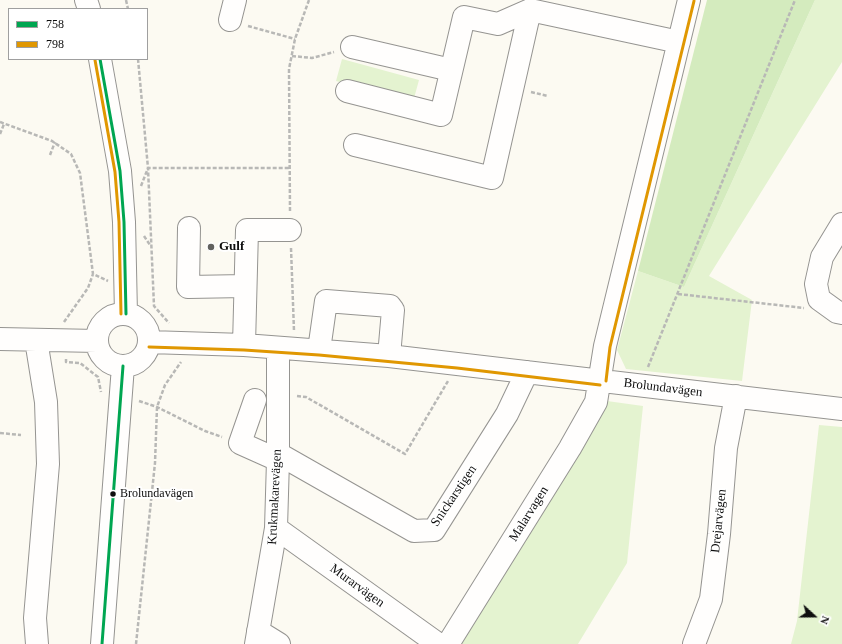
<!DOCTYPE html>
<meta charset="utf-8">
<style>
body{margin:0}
#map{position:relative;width:842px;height:644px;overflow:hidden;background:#fcfaf2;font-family:Georgia,serif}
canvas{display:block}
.legend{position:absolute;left:8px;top:8px;width:140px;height:52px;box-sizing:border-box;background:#fff;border:1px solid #9f9f9f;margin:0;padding:5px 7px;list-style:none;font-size:12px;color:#0e0e0e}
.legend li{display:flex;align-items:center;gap:8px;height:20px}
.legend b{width:20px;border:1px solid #9f9f9f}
.north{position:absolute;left:794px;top:596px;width:40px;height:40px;-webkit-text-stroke:3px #fff;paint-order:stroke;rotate:111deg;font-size:11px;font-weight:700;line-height:16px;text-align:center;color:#0e0e0e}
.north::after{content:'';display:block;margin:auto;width:14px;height:18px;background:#0e0e0e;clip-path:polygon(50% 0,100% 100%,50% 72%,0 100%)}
</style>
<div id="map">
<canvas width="842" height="644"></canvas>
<ul class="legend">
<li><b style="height:5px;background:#00a651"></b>758</li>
<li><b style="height:5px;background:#e09701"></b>798</li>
</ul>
<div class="north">N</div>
</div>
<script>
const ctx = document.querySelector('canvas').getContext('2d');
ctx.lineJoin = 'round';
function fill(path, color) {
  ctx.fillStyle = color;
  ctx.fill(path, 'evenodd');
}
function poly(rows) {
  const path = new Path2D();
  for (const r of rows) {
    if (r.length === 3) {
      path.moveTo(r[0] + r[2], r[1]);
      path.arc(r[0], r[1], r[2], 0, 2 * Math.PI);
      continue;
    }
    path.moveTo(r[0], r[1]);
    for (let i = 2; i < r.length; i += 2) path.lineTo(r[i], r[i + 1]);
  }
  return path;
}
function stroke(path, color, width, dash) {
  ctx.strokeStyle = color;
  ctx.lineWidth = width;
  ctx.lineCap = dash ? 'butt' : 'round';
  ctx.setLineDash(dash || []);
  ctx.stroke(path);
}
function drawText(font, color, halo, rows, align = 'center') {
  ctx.font = font + ' Georgia,serif';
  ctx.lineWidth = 4;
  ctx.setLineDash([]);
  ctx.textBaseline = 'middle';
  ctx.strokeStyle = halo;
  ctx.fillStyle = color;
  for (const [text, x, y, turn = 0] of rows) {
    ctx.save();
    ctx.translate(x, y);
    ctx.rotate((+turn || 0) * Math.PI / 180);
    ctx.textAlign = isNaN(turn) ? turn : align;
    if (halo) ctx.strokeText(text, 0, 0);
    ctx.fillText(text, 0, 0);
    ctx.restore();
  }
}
fill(poly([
 [815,0,842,0,842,62,709,276,752,300,742,381,626,369,617,350,638,271,684,287],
 [342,59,419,80,413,102,336,81],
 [607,401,643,406,627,563,578,644,458,644],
 [819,425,842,427,842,644,791,644,797,621]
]), '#e4f3d0');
fill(poly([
 [707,0,815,0,684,287,638,271]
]), '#d4ebbe');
const minor = poly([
 [86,0,89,9],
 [230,20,235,0],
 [352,47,451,70],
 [100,59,120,171,124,222,126,314],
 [347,91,441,115,464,17,498,24,530,10,679,42],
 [355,145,492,178,530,10],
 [842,224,822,257,816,284,819,299,837,312,842,313],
 [189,228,188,287,245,286],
 [123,340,26],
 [0,339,97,341],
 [36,340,46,402,48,464,35,618,37,644],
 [149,342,244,345,389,356,842,409],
 [244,345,247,230,290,230],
 [319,350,326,301,390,306,393,310,389,356],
 [255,400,240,443,278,460],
 [277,453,414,531,434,530,507,414,527,372],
 [276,528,438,644],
 [258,631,279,644],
 [102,644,123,366],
 [256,644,276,528,278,460,278,348],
 [448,644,570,448,596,402,605,346,689,0],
 [694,644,711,599,719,534,726,448,736,396]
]);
stroke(minor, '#959491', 24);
stroke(poly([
 [126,0,128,9],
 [248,26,295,39],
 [292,56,312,58,334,52],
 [138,59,148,168,154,306,169,323],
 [531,92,548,96],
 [0,122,52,141,71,154,80,173,93,274,108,281],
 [0,134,4,124],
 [50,155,55,142],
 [141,186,148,168,289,168],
 [290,211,289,69,295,39,309,0],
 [144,236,150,245],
 [291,248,294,331],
 [678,294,804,308],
 [64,322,88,288,93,274],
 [66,359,66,362,80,363,98,377,101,392],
 [648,367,795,0],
 [297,396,306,397,405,454,448,381],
 [139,401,157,407,205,431,222,437],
 [0,433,21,435],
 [136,644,155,463,157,407,165,385,181,362]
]), '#b8b8b6', 2.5, [4, 2]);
stroke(minor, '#fffefd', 22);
stroke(poly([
 [100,59,120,171,124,222,126,314],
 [102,644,123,366]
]), '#00a651', 3);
stroke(poly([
 [95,60,115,172,119,222,121,314],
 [149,347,244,350,319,355,457,368,600,385],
 [606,381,610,347,694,1]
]), '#e09701', 3);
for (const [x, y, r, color] of [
 [211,247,4,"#61615e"],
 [113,494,3.5,"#0e0e0e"]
]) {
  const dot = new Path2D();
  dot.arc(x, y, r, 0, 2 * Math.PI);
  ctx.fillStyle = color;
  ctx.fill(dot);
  stroke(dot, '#fff', 1.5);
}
drawText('12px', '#0e0e0e', '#fff', [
 ["Brolundavägen",120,494]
], 'left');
drawText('bold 13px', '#0e0e0e', '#fff', [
 ["Gulf",219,247]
], 'left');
drawText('13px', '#0e0e0e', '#fff', [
 ["Brolundavägen",663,388,7],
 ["Snickarstigen",454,496,-56],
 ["Krukmakarevägen",275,497,-87],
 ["Malarvagen",529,514,-58],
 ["Drejarvägen",719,521,-84],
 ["Murarvägen",357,586,36]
]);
</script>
